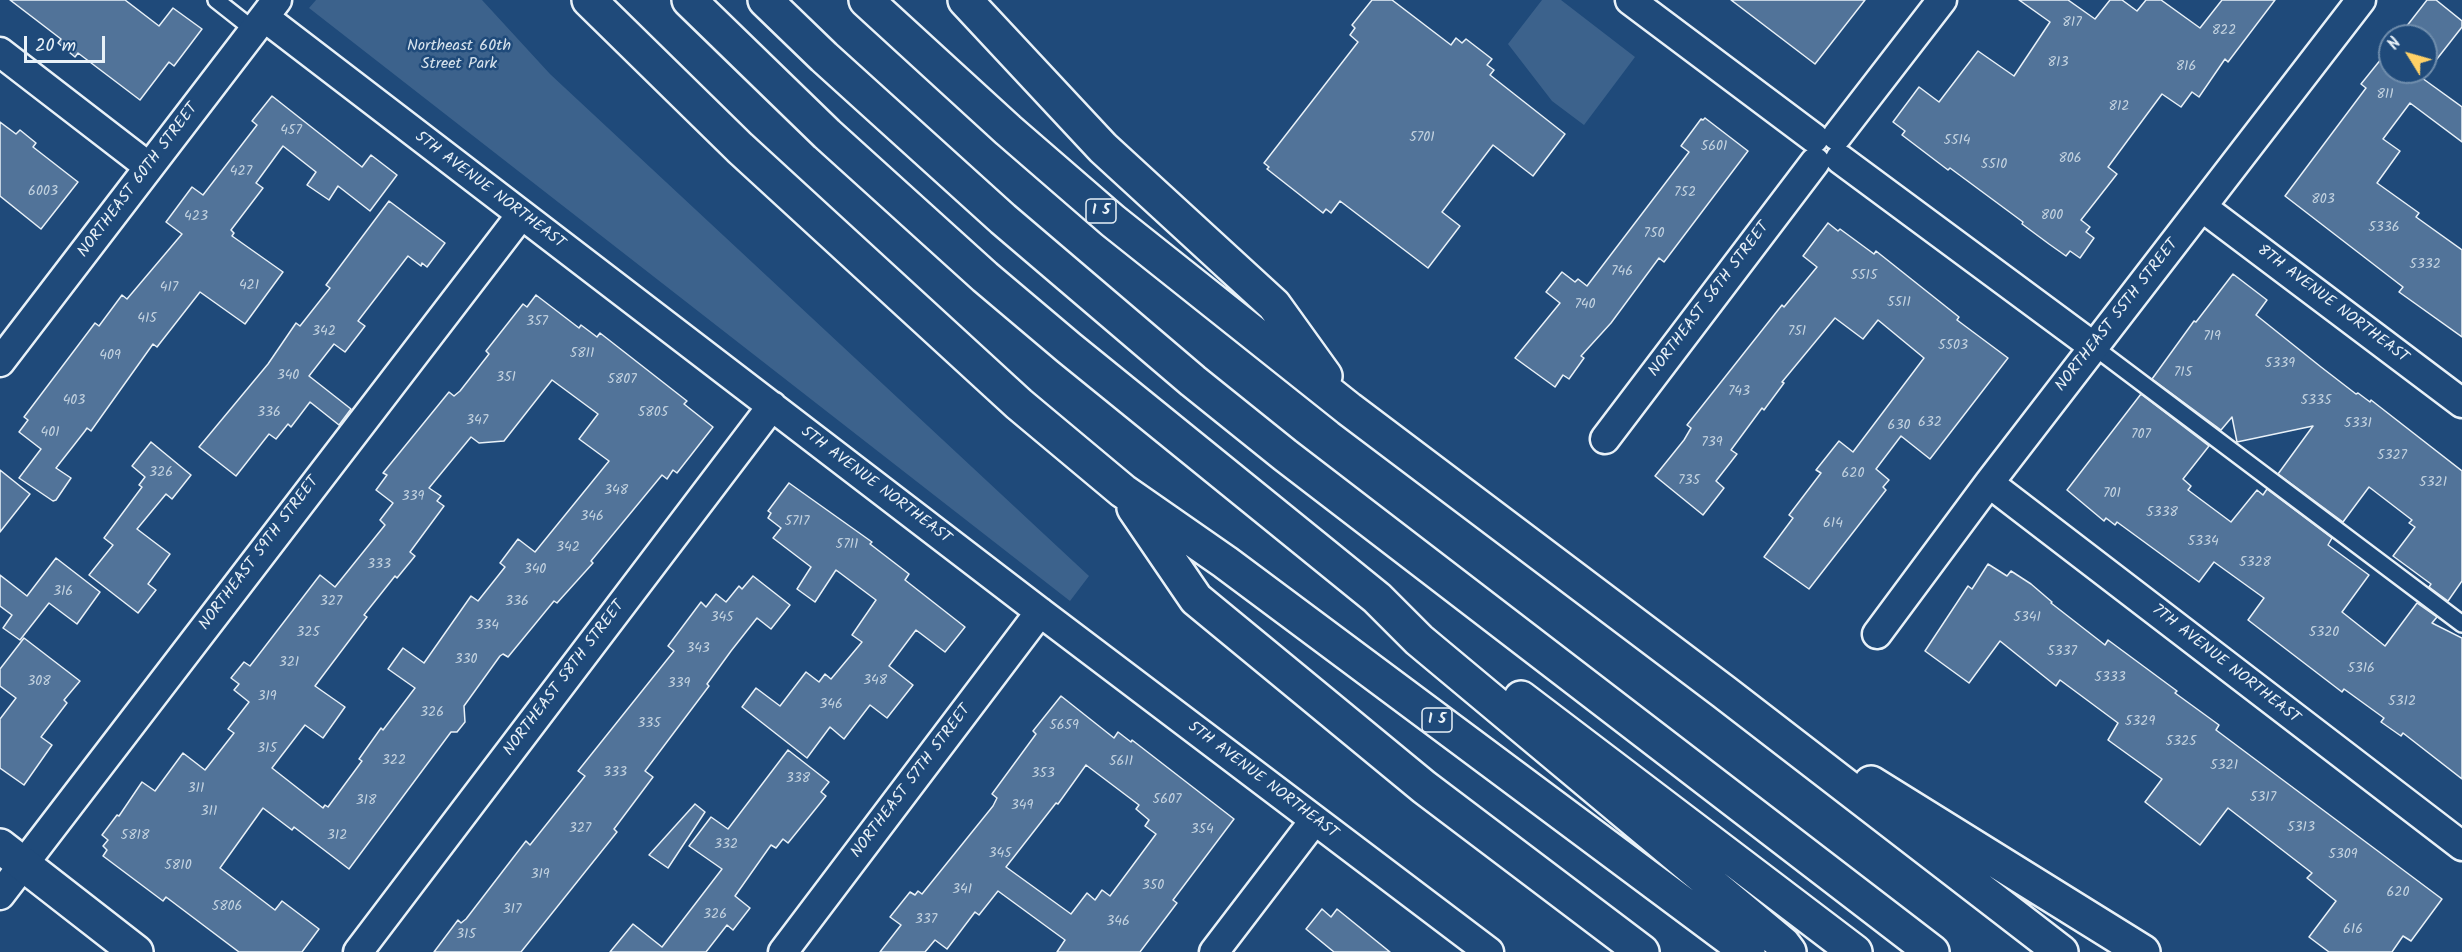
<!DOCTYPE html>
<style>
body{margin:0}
#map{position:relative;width:2462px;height:952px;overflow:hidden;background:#1f4a7a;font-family:Kalam,sans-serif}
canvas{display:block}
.north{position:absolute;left:2378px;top:24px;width:60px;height:60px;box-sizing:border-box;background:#1f4a7a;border:2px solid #6f8dac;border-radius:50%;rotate:307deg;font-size:16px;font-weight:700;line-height:24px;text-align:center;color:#e8f1f8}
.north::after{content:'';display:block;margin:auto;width:21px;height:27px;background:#ffd166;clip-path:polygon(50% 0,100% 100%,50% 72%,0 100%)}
.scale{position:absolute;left:24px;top:36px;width:81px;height:27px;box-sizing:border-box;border:3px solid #e8f1f8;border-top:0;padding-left:8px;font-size:18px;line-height:21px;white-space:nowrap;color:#e8f1f8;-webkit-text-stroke:4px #1f4a7a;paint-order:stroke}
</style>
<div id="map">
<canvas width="2462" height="952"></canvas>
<div class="north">N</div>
<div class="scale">20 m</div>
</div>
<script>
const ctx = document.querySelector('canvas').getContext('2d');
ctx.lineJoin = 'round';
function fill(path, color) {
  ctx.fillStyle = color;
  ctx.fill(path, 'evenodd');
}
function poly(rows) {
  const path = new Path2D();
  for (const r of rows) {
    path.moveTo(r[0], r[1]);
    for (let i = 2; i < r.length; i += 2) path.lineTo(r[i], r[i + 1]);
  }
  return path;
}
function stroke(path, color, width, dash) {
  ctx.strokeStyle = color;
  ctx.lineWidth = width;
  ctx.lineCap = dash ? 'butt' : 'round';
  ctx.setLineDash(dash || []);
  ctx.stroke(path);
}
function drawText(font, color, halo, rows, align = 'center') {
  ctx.font = font + ' Kalam,sans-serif';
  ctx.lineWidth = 5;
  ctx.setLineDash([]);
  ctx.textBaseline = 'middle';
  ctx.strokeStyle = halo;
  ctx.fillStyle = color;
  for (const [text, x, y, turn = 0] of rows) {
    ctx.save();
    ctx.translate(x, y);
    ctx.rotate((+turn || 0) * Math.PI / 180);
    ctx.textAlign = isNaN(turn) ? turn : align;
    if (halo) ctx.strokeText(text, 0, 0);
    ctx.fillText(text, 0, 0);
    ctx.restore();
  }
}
fill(poly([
 [316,0,482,0,550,74,1089,576,1070,601,309,8],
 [1542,0,1561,0,1635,57,1584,125,1552,101,1508,44]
]), '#3c628c');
const building = poly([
 [10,0,125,0,159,26,173,8,202,29,174,66,169,62,140,100,78,53,75,57,58,43,61,39,10,0],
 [1372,0,1392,0,1451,45,1456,38,1462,43,1466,39,1492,59,1487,65,1494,70,1490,75,1565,134,1533,176,1493,145,1442,212,1460,226,1428,268,1340,201,1331,213,1326,209,1323,213,1267,169,1269,167,1264,163,1358,42,1350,35,1355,28,1352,25,1372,0],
 [1731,0,1865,0,1815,64,1731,0],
 [2019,0,2068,0,2095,19,2110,0,2122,0,2137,11,2146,0,2161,0,2200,28,2222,0,2275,0,2228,62,2225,59,2199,97,2192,92,2181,107,2162,94,2108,167,2117,174,2081,220,2090,227,2086,232,2094,238,2080,258,2070,251,2066,256,2049,244,2022,224,2023,222,1950,168,1948,170,1902,135,1905,131,1893,122,1919,87,1939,102,1978,51,2014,76,2050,22,2019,0],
 [2427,0,2436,0,2462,21,2462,27,2422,78,2462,107,2462,142,2410,103,2383,139,2400,151,2377,183,2419,213,2416,217,2462,250,2462,337,2399,292,2403,287,2285,196,2366,88,2361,84,2390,48,2390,72,2426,72,2426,36,2399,36,2427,0],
 [272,96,362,167,371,155,397,175,370,211,338,186,329,200,307,185,316,172,283,146,256,183,263,188,231,230,234,233,232,236,283,272,245,324,200,292,157,347,153,344,91,431,87,428,85,431,56,468,71,478,56,500,53,501,19,478,41,449,19,432,28,420,24,417,95,323,99,326,122,295,127,299,182,234,166,222,192,187,203,195,257,125,252,121,272,96],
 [1705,118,1748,151,1664,262,1659,258,1611,323,1581,356,1584,358,1569,379,1563,375,1555,387,1515,358,1560,303,1546,292,1562,272,1575,282,1578,279,1587,286,1689,152,1681,146,1701,119,1703,120,1705,118],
 [0,122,16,134,20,130,36,143,33,147,78,182,41,229,0,196,0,122],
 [389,201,445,243,427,267,422,263,421,266,408,256,358,321,365,326,345,352,334,344,309,376,351,409,339,425,310,402,291,427,288,424,276,439,269,434,236,476,199,447,268,364,296,323,300,326,330,288,326,285,389,201],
 [1828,223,1838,231,1840,229,1874,254,1876,251,1959,317,1957,320,2008,358,1930,459,1901,436,1876,469,1889,480,1883,487,1886,490,1809,589,1764,557,1793,518,1789,515,1821,473,1816,470,1839,441,1853,452,1924,358,1878,320,1863,339,1835,318,1782,382,1784,383,1764,410,1762,408,1731,450,1737,454,1716,481,1724,488,1703,515,1655,476,1684,440,1691,428,1687,425,1782,305,1784,307,1817,267,1803,256,1828,223],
 [2233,274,2267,300,2256,315,2321,367,2356,394,2358,393,2370,402,2371,400,2462,471,2462,581,2448,601,2429,587,2431,584,2393,556,2415,527,2409,523,2412,520,2369,487,2343,522,2278,474,2313,426,2237,442,2232,417,2221,430,2152,379,2194,321,2196,322,2233,274],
 [536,295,579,328,581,325,597,337,600,333,687,401,684,404,713,427,677,473,673,470,667,479,662,475,591,561,593,563,557,603,554,601,508,657,503,654,500,656,464,706,465,722,457,732,451,732,349,869,294,827,292,830,263,808,220,868,275,910,282,901,319,929,302,952,239,952,166,897,163,901,103,856,107,850,103,846,108,840,102,835,117,815,119,816,142,782,155,791,183,753,205,770,234,733,228,729,249,702,234,690,239,684,231,678,244,662,250,666,320,575,335,587,385,525,380,520,393,503,376,490,387,475,383,473,449,392,454,396,460,391,489,354,486,351,523,304,527,307,536,295],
 [552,380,598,414,579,439,609,461,535,552,518,539,500,563,505,567,478,601,471,596,424,663,403,648,388,669,415,688,383,730,381,728,359,759,362,761,328,807,325,805,323,808,272,768,305,725,323,738,345,707,315,686,367,617,364,615,395,576,397,578,415,556,410,552,444,506,437,501,441,496,429,488,471,437,479,443,504,441,552,380],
 [2141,394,2209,446,2183,479,2191,486,2188,490,2231,522,2257,490,2263,495,2267,489,2332,538,2328,545,2369,575,2342,612,2385,646,2417,603,2437,617,2432,623,2462,638,2462,779,2403,733,2401,736,2381,722,2384,718,2344,689,2342,692,2248,620,2264,598,2214,562,2199,582,2117,522,2115,525,2106,518,2104,521,2067,490,2141,394],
 [151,442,191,475,172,499,166,494,137,529,170,554,148,584,156,590,138,613,89,575,113,545,104,538,142,487,139,485,145,477,132,466,151,442],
 [0,470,30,494,0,532,0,470],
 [789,483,872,542,870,544,909,574,905,580,965,627,945,652,916,630,889,666,913,685,887,718,870,705,844,739,830,727,807,758,742,707,756,688,780,706,806,672,819,682,825,674,831,679,862,642,852,635,876,600,836,570,815,602,797,589,811,567,773,538,781,528,768,518,771,513,768,511,789,483],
 [56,558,100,592,77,624,49,603,20,640,3,628,12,615,0,606,0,575,27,596,56,558],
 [1988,564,2007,576,2011,571,2031,584,2052,602,2051,603,2105,645,2108,640,2177,691,2175,693,2219,725,2216,730,2442,899,2411,941,2403,936,2392,952,2329,952,2309,937,2336,901,2307,878,2312,873,2228,808,2200,845,2145,802,2162,779,2108,740,2118,723,2060,680,2056,686,2000,641,1969,683,1925,651,1968,586,1972,589,1988,564],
 [753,576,790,605,771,629,757,618,731,651,707,684,709,686,645,771,653,777,614,829,617,832,521,952,434,952,458,920,461,923,466,919,526,841,530,845,585,776,578,771,674,651,668,646,701,602,706,607,716,594,726,602,739,586,742,589,753,576],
 [24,638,80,681,64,700,67,703,41,737,52,745,24,785,0,768,0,719,16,698,0,686,0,669,24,638],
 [1061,696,1114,738,1118,732,1131,742,1132,740,1234,819,1173,900,1177,903,1140,952,1057,952,1065,940,998,891,979,915,975,912,947,949,935,940,925,952,880,952,901,925,890,917,910,892,915,895,918,891,922,894,993,806,997,798,992,794,1036,734,1033,731,1061,696],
 [1086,765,1139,805,1136,809,1149,820,1145,826,1156,834,1110,896,1102,890,1095,900,1087,893,1071,914,1006,867,1056,803,1058,804,1086,765],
 [788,750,829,782,821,792,826,796,788,843,783,839,776,848,771,845,735,896,750,908,733,930,727,925,706,952,610,952,633,924,662,947,722,869,689,846,711,817,728,829,788,750],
 [695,804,705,812,668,868,649,855,695,804],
 [1322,909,1331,917,1337,909,1390,952,1334,952,1306,929,1322,909]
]);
fill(building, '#517399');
stroke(building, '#e8f1f8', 1.5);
const service = poly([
 [216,0,254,30],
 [2094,347,2462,624]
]);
const minor = poly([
 [1630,0,1814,138],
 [264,17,1040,612,1489,952],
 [0,52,149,167],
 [1837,136,1942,0],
 [1840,159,2094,347],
 [2202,207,2462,403],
 [0,362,277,0],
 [1605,439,1815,162],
 [1989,483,2462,846],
 [1877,634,1989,483,2361,0],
 [0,895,521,215],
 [358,952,772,406],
 [783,952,1040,612],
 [1214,952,1314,821]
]);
const tertiary = poly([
 [0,846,136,952]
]);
const motorway = poly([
 [589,0,740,148,1019,404,1123,491,1225,562,1748,952],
 [689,0,827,134,985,277,1069,348,1377,598,1419,640,1783,944,1789,952],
 [765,0,824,57,1003,219,1193,381,1285,455,1932,952],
 [866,0,1008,130,1113,221,1349,409,1724,692,2061,952],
 [965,0,1103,148,1274,305,1325,376],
 [1134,508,1196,599,1424,787,1642,952],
 [1521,698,1855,952],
 [1871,783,2143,952]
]);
stroke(service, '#e8f1f8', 20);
stroke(minor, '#e8f1f8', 33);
stroke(tertiary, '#e8f1f8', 38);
stroke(motorway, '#e8f1f8', 38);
stroke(service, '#1f4a7a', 15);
stroke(minor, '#1f4a7a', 28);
stroke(tertiary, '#1f4a7a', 33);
stroke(motorway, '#1f4a7a', 33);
drawText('14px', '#c2d2e0', null, [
 ["817",2072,24],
 ["822",2224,32],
 ["813",2058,64],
 ["816",2186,68],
 ["811",2385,96],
 ["812",2119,108],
 ["457",291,132],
 ["5701",1422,139],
 ["5514",1957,142],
 ["5601",1714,148],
 ["806",2070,160],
 ["5510",1994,166],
 ["427",241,173],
 ["6003",43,193],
 ["752",1685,194],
 ["803",2323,201],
 ["800",2052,217],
 ["423",196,218],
 ["5336",2384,229],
 ["750",1654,235],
 ["5332",2425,266],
 ["746",1622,273],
 ["5515",1864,277],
 ["421",249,287],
 ["417",169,289],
 ["5511",1899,304],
 ["740",1585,306],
 ["415",147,320],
 ["357",537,323],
 ["342",324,333],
 ["751",1797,333],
 ["719",2212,338],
 ["5503",1953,347],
 ["5811",582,355],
 ["409",110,357],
 ["5339",2280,365],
 ["715",2183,374],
 ["340",288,377],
 ["351",506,379],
 ["5807",622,381],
 ["743",1739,393],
 ["403",74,402],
 ["5335",2316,402],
 ["336",269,414],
 ["5805",653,414],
 ["347",477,422],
 ["632",1930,424],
 ["5331",2358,425],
 ["630",1899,427],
 ["401",50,434],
 ["707",2141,436],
 ["739",1712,444],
 ["5327",2392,457],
 ["326",161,474],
 ["620",1853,475],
 ["735",1689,482],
 ["5321",2433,484],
 ["348",616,492],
 ["701",2112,495],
 ["339",413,498],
 ["5338",2162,514],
 ["346",592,518],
 ["5717",797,523],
 ["614",1833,525],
 ["5334",2203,543],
 ["5711",847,546],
 ["342",568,549],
 ["5328",2255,564],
 ["333",379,566],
 ["340",535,571],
 ["316",63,593],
 ["327",331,603],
 ["336",517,603],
 ["345",722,619],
 ["5341",2027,619],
 ["334",487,627],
 ["325",308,634],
 ["5320",2324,634],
 ["343",698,650],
 ["5337",2062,653],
 ["330",466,661],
 ["321",289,664],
 ["5316",2361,670],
 ["5333",2110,679],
 ["348",875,682],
 ["308",39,683],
 ["339",679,685],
 ["319",267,698],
 ["5312",2402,703],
 ["346",831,706],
 ["326",432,714],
 ["5329",2140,723],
 ["335",649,725],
 ["5659",1064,727],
 ["5325",2181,743],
 ["315",267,750],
 ["322",394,762],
 ["5611",1121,763],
 ["5321",2224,767],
 ["333",615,774],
 ["353",1043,775],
 ["338",798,780],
 ["311",196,790],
 ["5317",2263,799],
 ["5607",1167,801],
 ["318",366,802],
 ["349",1022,807],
 ["311",209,813],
 ["5313",2301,829],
 ["327",580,830],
 ["354",1202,831],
 ["5818",135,837],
 ["312",337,837],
 ["332",726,846],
 ["345",1000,855],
 ["5309",2343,856],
 ["5810",178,867],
 ["319",540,876],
 ["350",1153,887],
 ["341",962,891],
 ["620",2398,894],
 ["5806",227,908],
 ["317",512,911],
 ["326",715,916],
 ["337",926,921],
 ["346",1118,923],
 ["616",2353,931],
 ["315",466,936]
]);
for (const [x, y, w] of [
 [1101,211,30],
 [1437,720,30]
]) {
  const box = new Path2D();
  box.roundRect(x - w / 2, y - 12, w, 24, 4.5);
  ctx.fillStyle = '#1f4a7a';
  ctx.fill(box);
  stroke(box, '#e8f1f8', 1.5);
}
drawText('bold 15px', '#e8f1f8', null, [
 ["I 5",1101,211],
 ["I 5",1437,720]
]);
drawText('16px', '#d7e3ed', '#1f4a7a', [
 ["Northeast 60th",459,47],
 ["Street Park",459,65]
]);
drawText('16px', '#e8f1f8', '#1f4a7a', [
 ["NORTHEAST 60TH STREET",139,181,-53],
 ["5TH AVENUE NORTHEAST",489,191,37],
 ["NORTHEAST 56TH STREET",1710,300,-53],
 ["8TH AVENUE NORTHEAST",2332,305,37],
 ["NORTHEAST 55TH STREET",2118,316,-52],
 ["5TH AVENUE NORTHEAST",875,486,37],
 ["NORTHEAST 59TH STREET",260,554,-53],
 ["7TH AVENUE NORTHEAST",2225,665,38],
 ["NORTHEAST 58TH STREET",565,679,-53],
 ["5TH AVENUE NORTHEAST",1262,781,37],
 ["NORTHEAST 57TH STREET",912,782,-53]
]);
</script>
